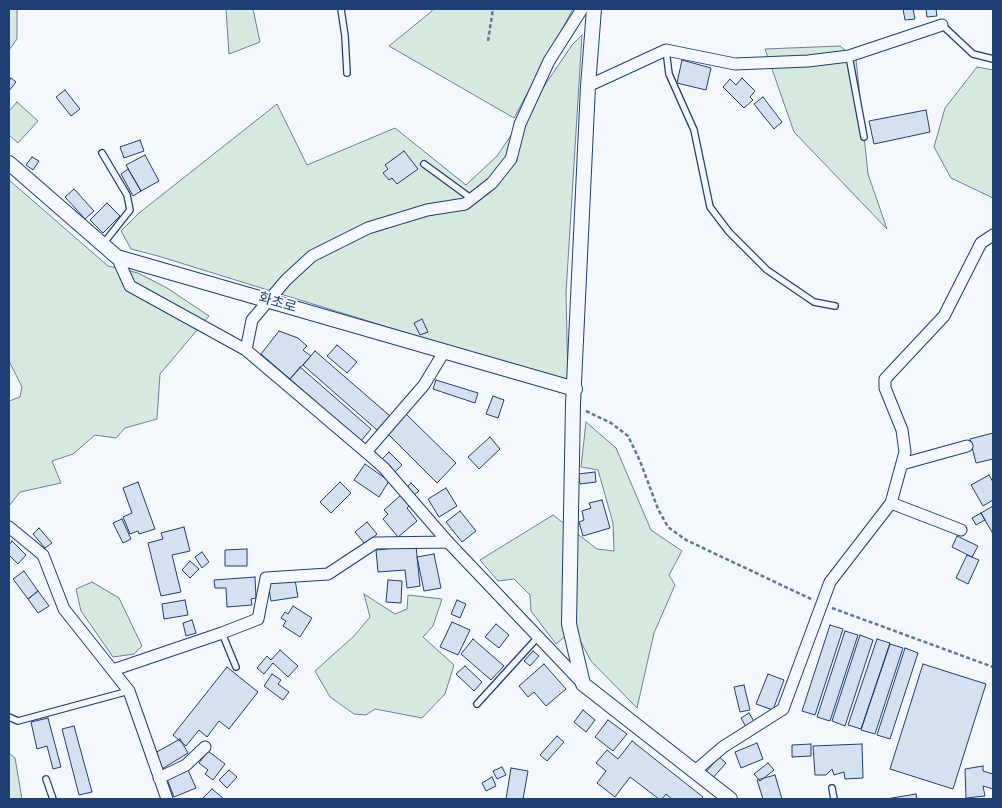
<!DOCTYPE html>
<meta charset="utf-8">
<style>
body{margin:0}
#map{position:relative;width:1002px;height:808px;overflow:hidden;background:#f4f7fb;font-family:Overpass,sans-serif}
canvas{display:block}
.frame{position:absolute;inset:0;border:10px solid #1d3f73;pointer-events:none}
</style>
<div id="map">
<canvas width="1002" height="808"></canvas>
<div class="frame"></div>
</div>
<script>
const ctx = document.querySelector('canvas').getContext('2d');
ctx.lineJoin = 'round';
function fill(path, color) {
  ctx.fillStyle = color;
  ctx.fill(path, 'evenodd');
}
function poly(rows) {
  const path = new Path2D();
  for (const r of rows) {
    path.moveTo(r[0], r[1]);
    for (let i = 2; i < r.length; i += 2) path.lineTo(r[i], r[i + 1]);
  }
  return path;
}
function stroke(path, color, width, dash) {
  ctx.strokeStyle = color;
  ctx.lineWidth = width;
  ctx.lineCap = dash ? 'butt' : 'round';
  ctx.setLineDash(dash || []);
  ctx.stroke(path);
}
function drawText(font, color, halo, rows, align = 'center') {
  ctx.font = font + ' Overpass,"Noto Sans KR",sans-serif';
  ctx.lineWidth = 4;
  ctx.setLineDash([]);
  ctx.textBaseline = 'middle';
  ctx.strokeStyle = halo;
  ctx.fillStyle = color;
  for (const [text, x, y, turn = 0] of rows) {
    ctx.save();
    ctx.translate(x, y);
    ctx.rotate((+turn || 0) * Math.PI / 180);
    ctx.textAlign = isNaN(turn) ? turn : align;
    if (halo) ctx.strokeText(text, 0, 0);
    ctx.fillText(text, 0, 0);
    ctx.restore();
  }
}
const green = poly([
 [9,9,17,9,17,39,9,50,9,9],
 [226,9,253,9,260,42,229,54,226,9],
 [432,9,573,9,514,118,389,46,432,11,432,9],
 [582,35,566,293,568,383,158,256,131,249,121,231,139,213,277,104,307,165,395,128,466,185,497,156,572,45,582,35],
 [840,46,856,59,868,174,887,229,794,132,765,49,840,46],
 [977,67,993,70,993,198,951,178,934,147,945,108,977,67],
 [17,102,38,121,18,143,9,135,9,111,17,102],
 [9,180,108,266,138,273,167,288,209,316,160,374,157,419,125,428,116,438,95,435,73,454,52,461,61,483,20,492,9,506,9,401,20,397,22,387,9,361,9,180],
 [586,422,616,448,651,530,682,551,669,575,675,585,654,633,637,708,591,661,574,629,556,644,531,611,530,595,514,579,498,581,480,560,553,515,597,549,614,551,613,523,598,470,581,467,586,422],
 [92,582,119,598,142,646,134,654,113,657,81,611,76,589,92,582],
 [364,594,395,614,407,609,408,595,442,599,433,626,423,637,454,665,445,694,422,718,375,709,366,715,354,714,330,697,315,671,354,636,370,617,364,594],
 [9,753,15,758,22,799,9,799,9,753]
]);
fill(green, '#d7e8df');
stroke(green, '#687fa3', 1);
const building = poly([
 [903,9,913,9,915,19,905,20,903,9],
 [926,9,936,9,937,16,927,17,926,9],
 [682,60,711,68,706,90,677,83,682,60],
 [11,78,16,82,9,91,9,81,11,78],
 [742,78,755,91,750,97,753,100,744,108,723,87,730,79,736,85,742,78],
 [65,90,80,109,71,116,56,97,65,90],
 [763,97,782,122,774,129,754,104,763,97],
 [926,110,930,132,874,144,869,121,926,110],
 [140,140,144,151,124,158,120,147,140,140],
 [404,151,418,169,397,184,392,178,389,180,383,173,388,169,385,165,404,151],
 [145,155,159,181,141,191,126,165,145,155],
 [32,157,39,161,33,170,26,165,32,157],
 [128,169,141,191,133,196,121,174,128,169],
 [74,189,94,211,85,219,65,197,74,189],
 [107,203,120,216,103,233,90,220,107,203],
 [422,319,428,332,420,335,414,323,422,319],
 [279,331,298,338,307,346,303,350,311,356,290,379,261,354,279,331],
 [337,345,357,362,347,373,327,356,337,345],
 [315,351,390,416,377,430,303,365,315,351],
 [300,367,371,429,361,441,290,379,300,367],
 [436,380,478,393,475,403,433,389,436,380],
 [493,396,504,400,498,418,486,414,493,396],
 [406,414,456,463,437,483,387,433,406,414],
 [993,433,993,459,976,463,970,439,993,433],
 [490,437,500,449,479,469,468,457,490,437],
 [389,452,402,465,395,472,382,459,389,452],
 [365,464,389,481,379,497,354,480,365,464],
 [595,472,596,482,580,484,578,474,595,472],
 [989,475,993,482,993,500,983,506,971,485,989,475],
 [138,482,155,529,139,534,138,531,130,534,123,517,132,513,123,488,138,482],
 [340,482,351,493,331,513,320,502,340,482],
 [411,483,419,491,413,496,406,488,411,483],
 [446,488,457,506,439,517,428,499,446,488],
 [401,495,410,505,407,508,417,521,398,537,383,519,388,514,384,510,401,495],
 [602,500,610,528,583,536,579,522,584,520,582,511,591,508,589,503,602,500],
 [993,506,993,534,981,513,993,506],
 [460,511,476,531,462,542,446,522,460,511],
 [981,513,985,520,976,525,972,518,981,513],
 [122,519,131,539,123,543,113,523,122,519],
 [367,522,377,534,365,544,355,532,367,522],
 [184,527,190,551,172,555,181,592,161,596,148,543,163,539,161,533,184,527],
 [39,528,52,543,45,548,33,534,39,528],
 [957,536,978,546,972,557,952,547,957,536],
 [12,541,26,555,18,564,9,555,9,545,12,541],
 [416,546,420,586,407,588,405,570,378,572,376,550,416,546],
 [247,549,247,566,225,566,225,550,247,549],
 [202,552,209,562,202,568,195,557,202,552],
 [434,554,441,588,424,591,417,557,434,554],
 [967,555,979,560,968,584,956,578,967,555],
 [190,561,199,569,190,578,182,570,190,561],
 [24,571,38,591,28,599,13,579,24,571],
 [255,577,256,598,251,599,252,605,227,607,226,588,215,588,214,580,255,577],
 [295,580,298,597,271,601,268,583,295,580],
 [388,580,402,581,401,603,386,602,388,580],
 [38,591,49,606,38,613,28,599,38,591],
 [185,600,188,615,164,619,162,604,185,600],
 [457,600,466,604,460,618,451,614,457,600],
 [293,606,312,618,300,637,283,626,286,621,281,618,285,612,288,614,293,606],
 [192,620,196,633,186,636,183,623,192,620],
 [452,622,470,630,458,655,440,647,452,622],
 [496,624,509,635,499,648,485,637,496,624],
 [830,625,843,629,815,715,802,711,830,625],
 [845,631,858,635,830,721,817,717,845,631],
 [860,635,873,640,845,726,832,721,860,635],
 [473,639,504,666,491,680,461,654,473,639],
 [877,639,890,643,861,729,848,725,877,639],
 [890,644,903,648,875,734,861,730,890,644],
 [905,648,918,653,890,739,877,735,905,648],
 [280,650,298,666,288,677,273,663,264,674,257,668,267,656,271,660,280,650],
 [533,651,539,656,530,666,524,661,533,651],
 [544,664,566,689,546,706,534,692,528,697,519,686,544,664],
 [923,664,986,684,953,789,890,769,923,664],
 [465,666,482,682,474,691,456,674,465,666],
 [227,667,258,692,229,729,219,721,207,737,199,730,186,746,173,735,227,667],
 [272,674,281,680,278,684,289,692,283,700,264,686,272,674],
 [768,674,784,680,773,710,756,704,768,674],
 [744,685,750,710,740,712,734,687,744,685],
 [583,710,595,720,586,732,574,722,583,710],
 [749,713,755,723,746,727,741,718,749,713],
 [48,718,61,767,53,769,47,746,37,749,31,722,48,718],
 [608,720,627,734,613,751,595,737,608,720],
 [74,726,92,792,79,795,62,729,74,726],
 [557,736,564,742,547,761,540,755,557,736],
 [180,739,188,753,162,769,153,754,180,739],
 [632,741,703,797,701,799,672,799,666,794,662,799,659,799,630,777,615,797,597,783,606,771,596,763,607,750,618,759,632,741],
 [757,743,763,759,741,768,735,752,757,743],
 [811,744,811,756,792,757,792,745,811,744],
 [862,744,863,778,845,779,844,772,834,775,832,769,826,775,815,775,813,746,862,744],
 [208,751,225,764,213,780,205,774,208,770,199,763,208,751],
 [719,757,726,763,712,779,705,773,719,757],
 [768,763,774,770,760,781,754,774,768,763],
 [983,766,983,771,993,774,993,789,983,786,985,796,966,798,965,769,983,766],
 [502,767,506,775,497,779,493,771,502,767],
 [511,768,528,771,523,799,506,799,511,768],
 [188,770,196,788,174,797,167,779,188,770],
 [229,770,237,777,227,788,219,780,229,770],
 [775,775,782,799,763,799,757,780,775,775],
 [492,777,496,786,486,791,482,783,492,777],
 [212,789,224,799,202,799,212,789],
 [916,794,917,799,886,799,916,794]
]);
fill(building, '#d5e0f0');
stroke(building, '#1d3f73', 1);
const service = poly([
 [341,9,345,36,347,73],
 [942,25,973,54,993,59],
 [666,50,669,74,694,130,710,207,729,232,767,270,814,302,835,306],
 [849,56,864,137],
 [102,153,127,195,130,210,103,244],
 [424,164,472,199],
 [222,633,236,667],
 [477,704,538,637],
 [9,717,18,721,129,691],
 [46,779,53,799],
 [832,788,834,799]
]);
const minor = poly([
 [588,86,666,50,735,64,808,61,849,56,942,25],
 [117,257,130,286,246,350,366,452,384,468,448,542,583,684],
 [246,350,252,320,286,280,312,256,368,228,427,210,465,204,492,183,511,159,520,124,549,61,582,9],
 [366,452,424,385,444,352],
 [902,464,967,446],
 [891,503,961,530],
 [9,527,43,555,64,609,129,691,167,799],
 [113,670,222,633,258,619,266,578,328,574,375,543,448,542],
 [695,771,723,747,783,709,830,582,891,503,905,452,902,430,885,388,885,379,944,316,981,243,993,235],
 [159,778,186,765,205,747]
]);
const tertiary = poly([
 [594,9,588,86,573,404,569,624,583,684,730,799],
 [9,163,117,257,575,389]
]);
stroke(service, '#1d3f73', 8);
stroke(minor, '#1d3f73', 13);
stroke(tertiary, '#1d3f73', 16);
stroke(poly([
 [488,41,493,9],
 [586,411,611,423,628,436,640,461,658,509,668,527,686,540,811,599],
 [832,608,993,667]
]), '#5e769c', 2.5, [4, 2.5]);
stroke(service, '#f4f7fb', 5.5);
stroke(minor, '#f4f7fb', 11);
stroke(tertiary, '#f4f7fb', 14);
drawText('14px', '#1d3f73', '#f4f7fb', [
 ["화초로",277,304,16]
]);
</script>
